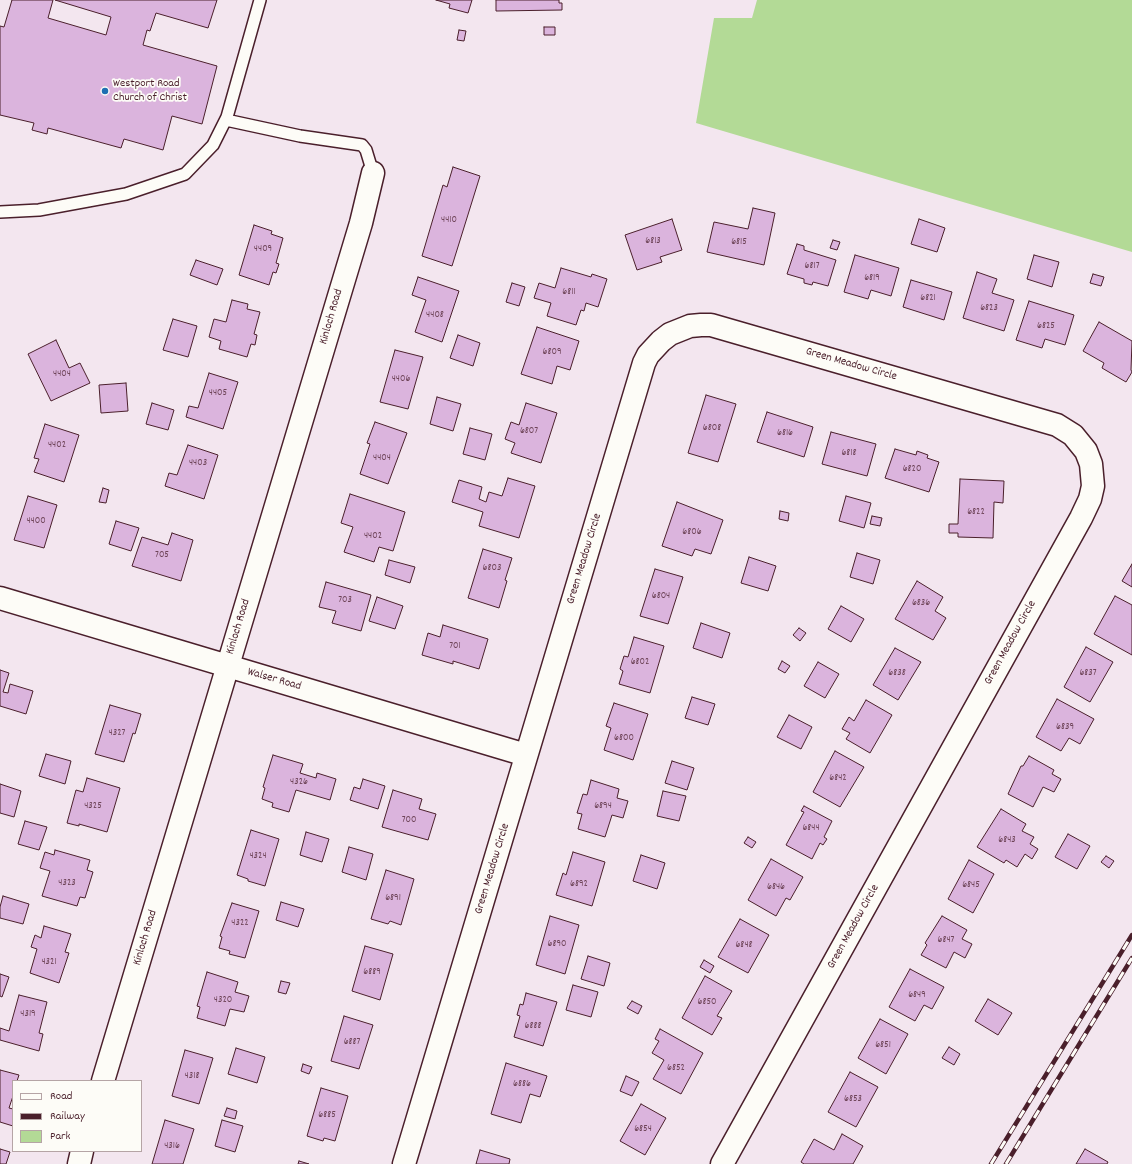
<!DOCTYPE html>
<style>
body{margin:0}
#map{position:relative;width:1132px;height:1164px;overflow:hidden;background:#f3e6ef;font-family:Dekko,sans-serif}
canvas{display:block}
.legend{position:absolute;left:12px;top:1080px;width:130px;height:72px;box-sizing:border-box;background:#fdfcf7;border:1px solid #b5a4a5;margin:0;padding:5px 7px;list-style:none;font-size:12px;color:#4a1f2b}
.legend li{display:flex;align-items:center;gap:8px;height:20px}
.legend b{width:20px;border:1px solid #b5a4a5}
</style>
<div id="map">
<canvas width="1132" height="1164"></canvas>
<ul class="legend">
<li><b style="height:5px;background:#fdfcf7"></b>Road</li>
<li><b style="height:5px;background:#4a1f2b"></b>Railway</li>
<li><b style="height:11px;background:#b3da96"></b>Park</li>
</ul>
</div>
<script>
const ctx = document.querySelector('canvas').getContext('2d');
ctx.lineJoin = 'round';
function fill(path, color) {
  ctx.fillStyle = color;
  ctx.fill(path, 'evenodd');
}
function poly(rows) {
  const path = new Path2D();
  for (const r of rows) {
    path.moveTo(r[0], r[1]);
    for (let i = 2; i < r.length; i += 2) path.lineTo(r[i], r[i + 1]);
  }
  return path;
}
function stroke(path, color, width, dash) {
  ctx.strokeStyle = color;
  ctx.lineWidth = width;
  ctx.lineCap = dash ? 'butt' : 'round';
  ctx.setLineDash(dash || []);
  ctx.stroke(path);
}
function drawText(font, color, halo, rows, align = 'center') {
  ctx.font = font + ' Dekko,sans-serif';
  ctx.lineWidth = 3.5;
  ctx.setLineDash([]);
  ctx.textBaseline = 'middle';
  ctx.strokeStyle = halo;
  ctx.fillStyle = color;
  for (const [text, x, y, turn = 0] of rows) {
    ctx.save();
    ctx.translate(x, y);
    ctx.rotate((+turn || 0) * Math.PI / 180);
    ctx.textAlign = isNaN(turn) ? turn : align;
    if (halo) ctx.strokeText(text, 0, 0);
    ctx.fillText(text, 0, 0);
    ctx.restore();
  }
}
fill(poly([
 [757,0,1132,0,1132,252,696,123,714,18,752,18]
]), '#b3da96');
const building = poly([
 [12,0,53,0,48,18,106,35,111,17,55,0,217,0,208,28,156,13,150,31,147,30,143,45,217,66,202,124,172,116,163,150,124,139,121,148,48,128,47,134,32,130,34,123,0,115,0,26,4,27,12,0],
 [436,0,472,0,468,13,449,8,450,4,436,0],
 [496,0,559,0,559,3,562,3,562,10,496,11,496,0],
 [544,27,555,27,555,35,544,35,544,27],
 [459,30,466,31,464,41,457,40,459,30],
 [453,167,480,176,452,266,422,256,443,185,447,187,453,167],
 [753,208,775,213,764,265,707,252,714,222,748,229,753,208],
 [672,219,682,250,660,257,662,262,637,270,625,235,672,219],
 [919,219,945,228,937,252,911,244,919,219],
 [254,225,272,231,271,234,283,238,276,263,279,264,276,273,273,272,269,285,239,275,254,225],
 [833,240,840,242,837,250,830,248,833,240],
 [797,244,804,246,804,250,836,260,828,286,813,282,812,285,804,283,804,279,787,274,797,244],
 [855,255,899,268,891,296,871,290,868,299,844,292,855,255],
 [1034,255,1059,262,1052,287,1027,279,1034,255],
 [196,260,223,269,217,285,190,275,196,260],
 [561,268,591,277,592,274,607,279,598,307,586,303,584,311,581,310,576,325,547,316,551,303,534,298,539,283,555,288,561,268],
 [977,272,997,279,992,293,1014,300,1004,331,963,318,977,272],
 [1093,274,1104,277,1101,286,1090,283,1093,274],
 [418,277,459,291,442,342,415,332,426,300,412,295,418,277],
 [911,280,952,292,944,320,903,307,911,280],
 [512,283,525,287,519,306,506,302,512,283],
 [232,300,248,304,247,309,260,312,254,334,257,335,255,345,251,344,247,357,219,349,221,341,209,337,214,319,226,322,232,300],
 [1029,301,1074,315,1065,345,1045,339,1042,348,1016,340,1029,301],
 [173,319,197,326,188,357,163,350,173,319],
 [1099,322,1132,341,1131,370,1132,372,1126,382,1102,368,1104,363,1083,351,1099,322],
 [537,327,579,341,570,370,557,366,552,384,521,374,537,327],
 [458,335,480,343,473,366,450,358,458,335],
 [56,340,69,368,80,363,90,383,51,401,28,354,56,340],
 [395,350,423,357,408,409,380,402,395,350],
 [209,373,238,382,223,429,186,417,189,406,198,408,209,373],
 [126,383,128,411,101,413,99,385,126,383],
 [706,395,736,404,718,462,688,453,706,395],
 [437,397,461,404,453,431,430,424,437,397],
 [152,403,174,410,168,430,146,424,152,403],
 [526,403,557,413,541,463,511,453,515,443,505,439,511,422,519,425,526,403],
 [767,412,813,427,804,457,757,442,767,412],
 [375,422,407,433,388,484,360,474,370,444,367,443,375,422],
 [45,424,79,435,64,482,34,472,39,459,34,458,45,424],
 [470,428,492,434,485,460,463,454,470,428],
 [831,432,876,444,867,476,822,464,831,432],
 [188,445,218,455,204,499,165,486,169,473,177,475,188,445],
 [895,449,916,455,917,451,928,455,927,458,939,462,929,492,885,478,895,449],
 [508,478,535,486,519,538,479,526,483,512,452,502,459,480,482,487,479,499,486,502,489,492,502,496,508,478],
 [960,479,1004,481,1003,503,994,502,993,538,958,537,958,533,949,533,949,524,958,524,960,479],
 [103,488,109,490,106,503,99,502,103,488],
 [350,494,405,512,393,551,379,547,374,562,344,552,353,527,341,523,350,494],
 [28,496,57,505,44,548,14,540,28,496],
 [846,496,871,503,864,528,839,521,846,496],
 [677,502,723,520,711,554,695,549,692,556,662,546,677,502],
 [780,511,789,513,788,521,779,519,780,511],
 [872,516,882,518,880,526,870,524,872,516],
 [116,521,139,528,131,551,109,544,116,521],
 [172,533,193,540,181,581,132,566,142,537,168,545,172,533],
 [483,549,512,558,505,580,507,581,499,608,468,598,483,549],
 [857,553,880,560,873,584,850,577,857,553],
 [749,557,776,566,768,591,741,583,749,557],
 [389,560,415,567,410,583,385,575,389,560],
 [1132,564,1132,587,1122,581,1132,564],
 [655,569,683,577,668,624,640,616,655,569],
 [917,581,943,597,935,611,946,618,933,640,895,619,917,581],
 [326,582,371,595,361,631,332,623,336,611,319,607,326,582],
 [1115,596,1132,605,1132,655,1094,634,1115,596],
 [377,597,403,606,395,629,369,621,377,597],
 [841,606,864,619,851,642,828,629,841,606],
 [701,623,730,633,722,658,693,648,701,623],
 [443,625,488,639,479,669,453,661,453,664,422,655,428,633,440,637,443,625],
 [799,628,806,633,800,641,793,635,799,628],
 [634,637,664,646,650,693,619,684,623,671,620,669,624,656,628,657,634,637],
 [1086,647,1113,662,1090,702,1064,687,1086,647],
 [895,648,921,662,898,700,873,685,895,648],
 [782,661,790,666,785,673,778,669,782,661],
 [818,662,839,674,825,698,804,686,818,662],
 [0,670,9,673,3,692,8,693,10,684,33,691,26,714,0,706,0,670],
 [692,697,715,704,708,725,685,718,692,697],
 [1057,699,1094,719,1080,744,1069,738,1061,751,1036,737,1057,699],
 [866,700,892,715,870,753,846,739,850,733,842,729,849,717,854,721,866,700],
 [614,703,648,714,633,760,604,750,611,728,606,726,614,703],
 [110,705,141,714,135,734,133,733,124,762,95,754,110,705],
 [789,715,812,727,801,749,777,737,789,715],
 [835,751,864,767,840,807,813,792,835,751],
 [46,754,71,761,65,784,39,776,46,754],
 [273,755,303,764,300,773,316,778,317,773,336,779,330,800,296,790,289,812,272,807,273,803,262,799,265,788,263,787,273,755],
 [1029,756,1054,770,1052,774,1061,779,1054,792,1043,787,1033,807,1008,794,1021,766,1023,766,1029,756],
 [672,761,694,768,687,790,665,783,672,761],
 [87,778,120,788,107,832,79,824,79,826,67,823,76,790,83,792,87,778],
 [363,779,385,786,378,809,350,800,354,787,360,789,363,779],
 [591,780,619,789,617,798,628,801,623,818,612,815,605,837,578,829,582,814,577,813,583,794,587,795,591,780],
 [0,784,21,791,14,817,0,813,0,784],
 [393,790,422,799,419,809,436,814,428,840,382,827,393,790],
 [663,791,686,796,679,821,657,816,663,791],
 [804,806,832,821,824,837,827,839,823,845,820,843,812,859,786,845,804,812,801,811,804,806],
 [1001,809,1026,824,1022,831,1034,837,1030,844,1038,849,1032,859,1025,854,1017,867,1006,860,1004,863,977,847,1001,809],
 [25,821,47,827,39,850,18,844,25,821],
 [251,830,279,839,265,886,248,881,248,879,237,875,251,830],
 [306,832,329,839,322,862,300,855,306,832],
 [1068,834,1090,846,1077,869,1055,857,1068,834],
 [748,837,756,842,752,848,744,843,748,837],
 [349,847,373,854,366,880,342,872,349,847],
 [55,850,90,860,87,870,93,872,85,898,80,897,77,906,42,896,50,871,40,868,45,852,54,855,55,850],
 [573,852,605,862,592,906,556,895,563,873,566,875,573,852],
 [641,855,665,863,657,889,633,881,641,855],
 [1106,856,1114,861,1109,868,1101,862,1106,856],
 [771,859,803,877,790,900,786,898,776,916,748,900,771,859],
 [969,860,994,874,973,913,948,899,969,860],
 [386,870,414,879,401,925,390,921,388,924,371,919,386,870],
 [3,896,29,904,23,924,0,918,0,907,3,896],
 [281,902,304,909,298,927,276,920,281,902],
 [232,903,259,911,245,958,229,954,230,951,219,948,222,937,220,936,232,903],
 [550,916,579,925,565,974,536,965,550,916],
 [942,916,967,930,962,939,972,944,965,958,954,952,946,968,921,955,927,945,925,943,942,916],
 [740,919,769,935,748,973,718,957,740,919],
 [44,926,71,934,65,952,69,953,59,983,30,973,37,949,31,947,35,935,41,938,44,926],
 [365,946,393,954,380,1000,352,991,365,946],
 [588,956,610,963,604,986,581,979,588,956],
 [704,960,714,966,710,973,700,967,704,960],
 [910,969,944,987,932,1009,924,1005,915,1021,889,1007,910,969],
 [207,972,238,982,235,992,249,996,244,1012,230,1009,225,1026,197,1018,200,1007,197,1006,207,972],
 [0,974,9,977,2,997,0,996,0,974],
 [705,976,732,991,717,1016,722,1018,712,1035,682,1018,705,976],
 [281,981,290,983,286,994,278,992,281,981],
 [573,985,598,992,591,1017,566,1010,573,985],
 [526,993,557,1002,543,1046,514,1037,520,1016,517,1015,520,1004,523,1005,526,993],
 [19,995,47,1002,39,1033,43,1034,39,1051,0,1040,0,1028,9,1031,19,995],
 [988,999,1012,1013,998,1035,975,1021,988,999],
 [632,1001,642,1006,638,1014,627,1008,632,1001],
 [344,1016,373,1025,359,1069,331,1061,344,1016],
 [880,1019,908,1034,886,1074,858,1058,880,1019],
 [660,1029,703,1053,681,1094,653,1079,664,1060,652,1053,659,1041,655,1039,660,1029],
 [949,1047,960,1054,954,1065,942,1058,949,1047],
 [236,1048,265,1057,257,1083,228,1074,236,1048],
 [185,1050,213,1058,199,1104,172,1096,185,1050],
 [506,1063,547,1076,540,1097,530,1094,521,1123,491,1114,506,1063],
 [303,1064,312,1067,309,1074,301,1071,303,1064],
 [0,1070,19,1075,17,1081,13,1081,13,1096,9,1108,13,1109,13,1126,0,1122,0,1070],
 [850,1072,878,1087,856,1127,828,1112,850,1072],
 [626,1076,639,1082,632,1096,620,1091,626,1076],
 [321,1088,348,1096,335,1141,324,1138,323,1141,307,1136,321,1088],
 [641,1104,666,1118,645,1155,620,1141,641,1104],
 [227,1108,237,1111,235,1119,224,1116,227,1108],
 [165,1120,194,1129,183,1164,152,1164,165,1120],
 [222,1120,243,1126,235,1152,215,1146,222,1120],
 [842,1134,863,1146,853,1164,804,1164,801,1162,814,1139,834,1150,842,1134],
 [0,1149,10,1152,6,1164,0,1164,0,1149],
 [1085,1149,1108,1162,1107,1164,1076,1164,1085,1149],
 [480,1150,510,1159,509,1164,476,1164,480,1150],
 [299,1161,309,1164,298,1164,299,1161]
]);
fill(building, '#dbb4dd');
stroke(building, '#4a1f2b', 1);
const lane = poly([
 [226,120,300,136,362,145,366,150,373,173],
 [0,212,39,210,126,194,185,174,213,145,227,117,260,0]
]);
const street = poly([
 [0,598,526,755],
 [103,1081,361,223,373,173],
 [79,1164,82,1151],
 [404,1164,644,363,648,355,661,341,670,334,690,326,701,325,711,325,1057,425,1073,435,1086,451,1091,464,1093,486,1090,499,1081,518,722,1164]
]);
stroke(lane, '#4a1f2b', 14);
stroke(street, '#4a1f2b', 25);
stroke(lane, '#fdfcf7', 11);
stroke(street, '#fdfcf7', 22);
const rail = poly([
 [991,1164,1132,935],
 [1006,1164,1132,958]
]);
stroke(rail, '#4a1f2b', 4.5);
stroke(rail, '#fdfcf7', 3, [9]);
for (const [x, y, r, color] of [
 [105,91,4,"#1f6fb2"]
]) {
  const dot = new Path2D();
  dot.arc(x, y, r, 0, 2 * Math.PI);
  ctx.fillStyle = color;
  ctx.fill(dot);
  stroke(dot, '#fdfcf7', 1.5);
}
drawText('10px', '#6e4458', null, [
 ["4410",449,221],
 ["6813",653,242],
 ["6815",739,243],
 ["4409",263,250],
 ["6817",812,267],
 ["6819",872,279],
 ["6811",569,293],
 ["6821",928,299],
 ["6823",989,309],
 ["4408",435,316],
 ["6825",1046,327],
 ["6809",552,353],
 ["4404",62,375],
 ["4406",401,380],
 ["4405",218,394],
 ["6808",712,429],
 ["6807",529,432],
 ["6816",785,434],
 ["4402",57,446],
 ["6818",849,454],
 ["4404",382,459],
 ["4403",198,464],
 ["6820",912,470],
 ["6822",976,513],
 ["4400",36,522],
 ["6806",692,533],
 ["4402",373,537],
 ["705",162,556],
 ["6803",492,569],
 ["6804",661,597],
 ["703",345,601],
 ["6836",921,604],
 ["701",455,647],
 ["6802",640,663],
 ["6838",897,674],
 ["6837",1088,674],
 ["6839",1065,728],
 ["4327",117,734],
 ["6800",624,739],
 ["6842",838,779],
 ["4326",299,783],
 ["4325",93,807],
 ["6894",603,807],
 ["700",409,821],
 ["6844",811,829],
 ["6843",1007,841],
 ["4324",258,857],
 ["4323",67,884],
 ["6892",579,885],
 ["6845",971,886],
 ["6846",776,888],
 ["6891",393,899],
 ["4322",240,924],
 ["6847",946,941],
 ["6890",557,945],
 ["6848",744,946],
 ["4321",49,963],
 ["6889",372,973],
 ["6849",917,996],
 ["4320",223,1001],
 ["6850",707,1003],
 ["4319",28,1015],
 ["6888",533,1027],
 ["6887",352,1043],
 ["6851",883,1046],
 ["6852",676,1069],
 ["4318",192,1077],
 ["6886",522,1085],
 ["6853",853,1100],
 ["6885",327,1116],
 ["6854",643,1130],
 ["4316",172,1147]
]);
drawText('12px', '#4a1f2b', '#fdfcf7', [
 ["Westport Road",113,84],
 ["Church of Christ",113,98]
], 'left');
drawText('12px', '#4a1f2b', '#fdfcf7', [
 ["Kinloch Road",332,317,-74],
 ["Green Meadow Circle",851,365,16],
 ["Green Meadow Circle",585,559,-73],
 ["Kinloch Road",239,627,-73],
 ["Green Meadow Circle",1011,643,-61],
 ["Walser Road",274,680,16],
 ["Green Meadow Circle",493,869,-73],
 ["Green Meadow Circle",854,927,-61],
 ["Kinloch Road",146,938,-73]
]);
</script>
